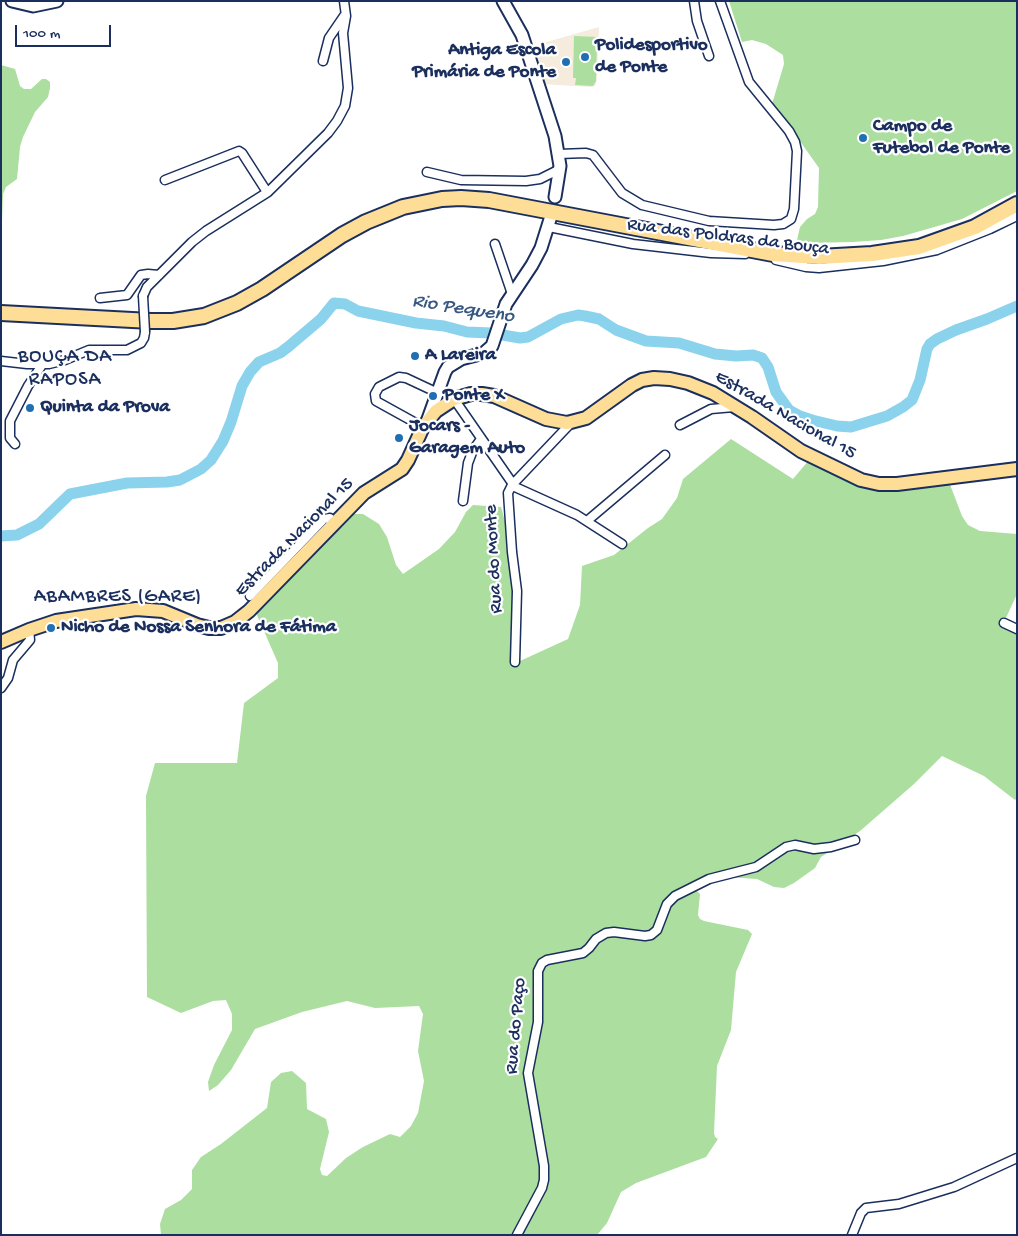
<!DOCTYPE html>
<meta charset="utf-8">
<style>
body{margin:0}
#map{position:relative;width:1018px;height:1236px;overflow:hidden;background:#fff;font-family:"Gochi Hand",sans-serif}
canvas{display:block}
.frame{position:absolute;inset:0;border:2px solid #1b2f5e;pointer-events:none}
.scale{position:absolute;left:15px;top:25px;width:96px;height:22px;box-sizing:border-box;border:2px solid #1b2f5e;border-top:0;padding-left:6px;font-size:15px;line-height:18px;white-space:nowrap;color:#1b2f5e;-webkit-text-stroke:4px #fff;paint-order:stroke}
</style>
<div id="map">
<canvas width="1018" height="1236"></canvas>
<div class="frame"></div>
<div class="scale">100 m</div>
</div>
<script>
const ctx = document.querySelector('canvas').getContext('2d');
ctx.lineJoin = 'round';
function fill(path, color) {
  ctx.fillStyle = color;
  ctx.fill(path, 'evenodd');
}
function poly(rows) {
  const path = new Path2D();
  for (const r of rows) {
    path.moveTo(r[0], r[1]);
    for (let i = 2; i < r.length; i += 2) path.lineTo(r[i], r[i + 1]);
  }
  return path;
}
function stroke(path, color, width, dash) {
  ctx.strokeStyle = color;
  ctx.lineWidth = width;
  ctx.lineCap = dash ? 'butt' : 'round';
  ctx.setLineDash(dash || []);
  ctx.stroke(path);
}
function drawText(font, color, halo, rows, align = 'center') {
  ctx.font = font + ' "Gochi Hand",sans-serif';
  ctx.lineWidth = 4.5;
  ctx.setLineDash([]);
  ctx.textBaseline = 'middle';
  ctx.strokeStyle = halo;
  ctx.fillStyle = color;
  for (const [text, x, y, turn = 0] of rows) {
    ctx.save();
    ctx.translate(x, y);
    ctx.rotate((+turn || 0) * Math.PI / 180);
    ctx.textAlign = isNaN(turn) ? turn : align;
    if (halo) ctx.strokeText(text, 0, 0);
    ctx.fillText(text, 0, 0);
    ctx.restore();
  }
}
fill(poly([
 [599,27,597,80,595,86,590,87,541,84,529,47]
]), '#f5ecde');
fill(poly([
 [729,1,1017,1,1017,191,962,219,903,236,881,240,853,242,807,243,797,240,800,227,807,219,815,214,818,207,819,168,780,113,772,104,784,64,783,55,766,44,752,40,742,42],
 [574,36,597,37,596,81,593,86,575,85,576,78,573,78],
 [1,65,15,69,20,86,24,89,31,89,42,79,46,79,50,82,50,88,48,97,35,112,23,137,20,147,17,179,6,187,3,194,1,251],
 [731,439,793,479,809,460,850,481,949,482,962,516,968,525,980,531,1017,534,1017,594,1005,620,1017,628,1017,798,1015,800,984,776,942,756,914,784,860,831,821,857,815,868,794,883,784,888,774,887,757,879,727,877,711,880,695,889,700,894,698,915,700,919,704,921,748,930,752,934,736,972,731,1030,717,1066,714,1133,715,1137,718,1139,706,1157,636,1183,621,1192,607,1223,597,1235,161,1235,160,1224,165,1209,181,1200,192,1189,192,1170,201,1157,221,1144,267,1108,271,1082,281,1073,292,1071,306,1083,307,1109,326,1119,329,1132,320,1169,322,1175,327,1176,346,1158,363,1147,390,1134,400,1137,411,1126,418,1113,424,1081,418,1051,423,1014,419,1006,375,1008,347,1001,302,1012,255,1029,231,1070,218,1085,209,1091,208,1082,214,1065,232,1030,232,1014,226,1000,213,1001,181,1013,147,997,146,796,155,763,237,763,244,703,278,678,278,663,256,613,351,514,363,514,379,524,387,537,396,565,403,574,439,549,455,532,466,512,473,505,501,507,521,578,520,661,568,639,580,605,582,566,614,555,648,528,662,519,677,498,683,479]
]), '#abde9f');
stroke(poly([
 [1,536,17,535,39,524,70,494,127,483,167,482,180,480,201,469,211,460,223,441,231,422,242,386,250,372,259,362,280,353,288,347,321,319,334,303,345,304,358,311,416,323,444,326,467,332,491,333,520,338,528,337,561,319,578,315,585,316,599,319,616,330,646,341,679,343,715,354,736,356,753,355,762,358,768,367,776,392,789,410,800,416,812,420,837,426,851,427,887,416,903,407,912,400,920,380,927,349,930,344,937,339,956,330,987,319,1017,306]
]), '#8bd3ec', 11);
const street = poly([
 [694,1,697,21,709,56],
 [323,61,329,38,344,16],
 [559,154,586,153,593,155,622,193,642,205,709,221,774,225,783,224,791,219,794,209,797,151,795,142,789,131,749,82,720,1],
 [427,172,461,180,526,181,540,179,560,169],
 [165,180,239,151,242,153,267,192],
 [549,227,633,244,711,253,745,254],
 [495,244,512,294],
 [776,260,806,267,819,268,883,261,937,250,990,229,1017,216],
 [143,296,147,287,192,242,206,231,268,192,328,133,337,121,345,106,348,88,343,33,346,16,344,1],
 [100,298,127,295,141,275,148,274,159,275],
 [1,361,27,364,49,364,65,360,89,350,127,350,141,343,144,338,145,332],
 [454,399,515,487,577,515,622,544],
 [680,425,711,409,734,407],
 [423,427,376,401,375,394,379,387,399,377,406,378,438,393],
 [15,444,10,438,10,421,28,386,42,365],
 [463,501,468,463,473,450,481,439],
 [587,521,665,455],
 [250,596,324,519,330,518,335,522],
 [1004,623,1017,629],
 [515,662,517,591,512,552,508,493,512,485,571,423],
 [1,688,8,678,13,660,30,640,29,630],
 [517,1235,542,1188,544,1180,544,1166,528,1073,538,1022,538,971,542,963,547,960,583,953,589,948,596,939,606,933,614,932,645,936,651,935,657,930,667,904,675,896,709,879,756,867,786,847,795,845,814,849,831,847,855,840],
 [852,1235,861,1213,866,1208,899,1204,954,1187,1017,1158]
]);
const secondary = poly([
 [12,1,33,6,57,1],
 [503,1,522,35,555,136,560,166,555,197],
 [428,419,445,372,448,367,461,359,484,353,492,346,506,304,532,265,541,248,552,213]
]);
const primary = poly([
 [1,642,29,630,56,621,136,609,163,611,197,625,209,628,221,628,235,622,249,611,364,493,402,469,408,460,423,427,436,411,454,399,471,394,482,394,494,396,546,419,567,423,586,418,632,385,642,380,654,378,670,379,688,383,713,393,752,417,801,451,861,480,879,484,897,484,1017,469]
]);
const highway = poly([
 [1,313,151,321,173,321,204,316,237,303,262,289,342,235,366,222,403,207,442,199,461,198,489,200,773,254,819,257,872,254,919,247,975,227,1017,204]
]);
stroke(street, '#1b2f5e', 11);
stroke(secondary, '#1b2f5e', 15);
stroke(primary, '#1b2f5e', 16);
stroke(highway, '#1b2f5e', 18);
stroke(street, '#fff', 8);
stroke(secondary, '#fff', 11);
stroke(primary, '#fedd96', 12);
stroke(highway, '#fedd96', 14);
const streetBridge = poly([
 [143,296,145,332]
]);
stroke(streetBridge, '#1b2f5e', 11, []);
stroke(streetBridge, '#fff', 8);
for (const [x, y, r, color] of [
 [585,57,5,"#1f6fb2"],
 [566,62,5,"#1f6fb2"],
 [863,138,5,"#1f6fb2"],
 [415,356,5,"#1f6fb2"],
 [433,396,5,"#1f6fb2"],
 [30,408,5,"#1f6fb2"],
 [399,438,5,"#1f6fb2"],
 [51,628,5,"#1f6fb2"]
]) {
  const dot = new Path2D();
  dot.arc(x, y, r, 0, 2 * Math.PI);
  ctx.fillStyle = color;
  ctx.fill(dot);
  stroke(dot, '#fff', 2);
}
drawText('bold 19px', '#1b2f5e', '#fff', [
 ["Polidesportivo",595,46],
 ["de Ponte",595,68],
 ["Antiga Escola",556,51,"right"],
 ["Primária de Ponte",556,73,"right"],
 ["Campo de",873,127],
 ["Futebol de Ponte",873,149],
 ["A Lareira",425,356],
 ["Ponte X",443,396],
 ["Quinta da Prova",40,408],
 ["Jocars -",409,427],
 ["Garagem Auto",409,449],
 ["Nicho de Nossa Senhora de Fátima",61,628]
], 'left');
drawText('19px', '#1b2f5e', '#fff', [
 ["Rua das Poldras da Bouça",728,238,7],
 ["Estrada Nacional 15",785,416,30],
 ["Estrada Nacional 15",295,538,-45],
 ["Rua do Monte",495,559,-93],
 ["Rua do Paço",517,1026,-85]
]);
drawText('italic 20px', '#375882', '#fff', [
 ["Rio Pequeno",463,310,9]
]);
ctx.letterSpacing = '1px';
drawText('20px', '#1b2f5e', '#fff', [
 ["BOUÇA DA",65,358],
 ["RAPOSA",65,381],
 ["ABAMBRES (GARE)",118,598]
]);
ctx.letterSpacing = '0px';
</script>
